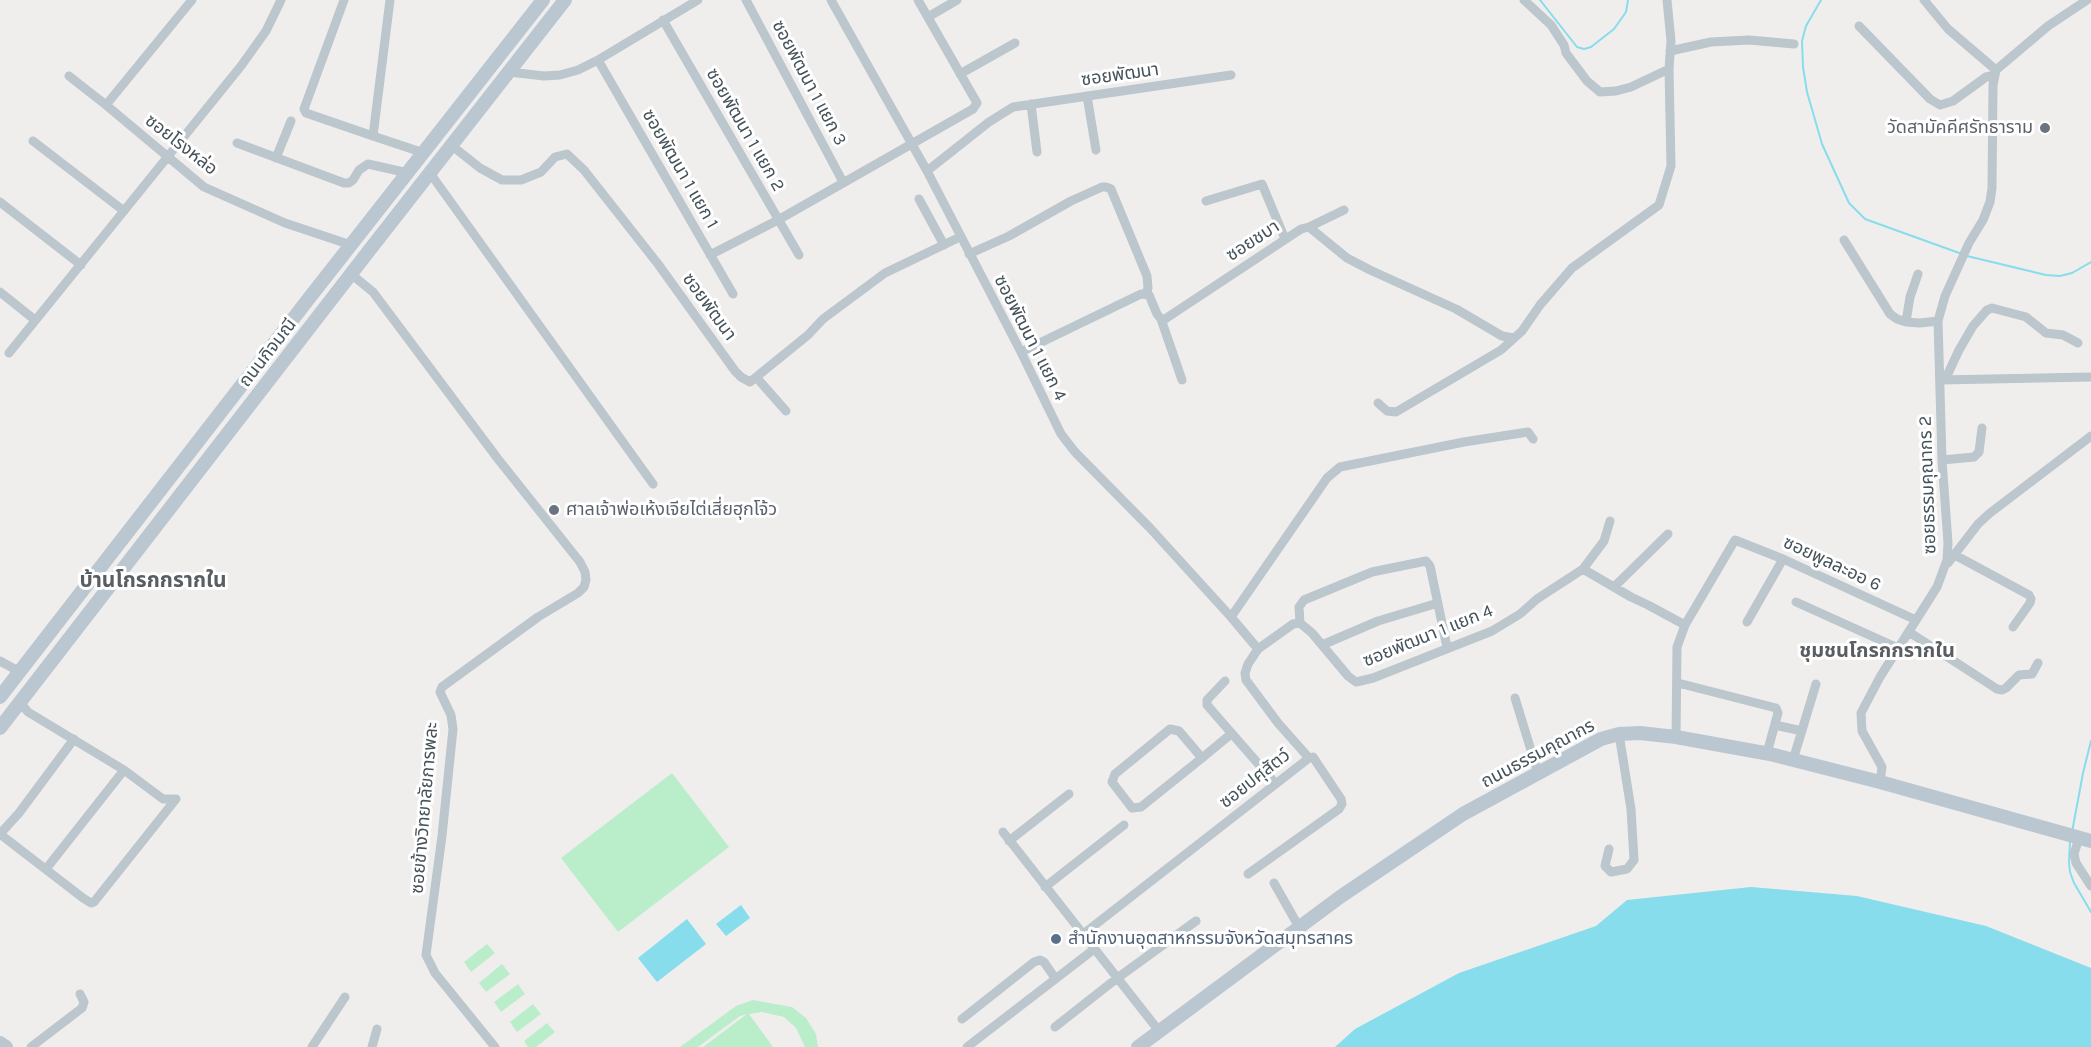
<!DOCTYPE html>
<meta charset="utf-8">
<style>
body{margin:0}
canvas{display:block;background:#f0eded}
</style>
<canvas width="2091" height="1047"></canvas>
<script>
const ctx = document.querySelector('canvas').getContext('2d');
ctx.lineJoin = 'round';
function fill(path, color) {
  ctx.fillStyle = color;
  ctx.fill(path, 'evenodd');
}
function poly(rows) {
  const path = new Path2D();
  for (const r of rows) {
    path.moveTo(r[0], r[1]);
    for (let i = 2; i < r.length; i += 2) path.lineTo(r[i], r[i + 1]);
  }
  return path;
}
function stroke(path, color, width, dash) {
  ctx.strokeStyle = color;
  ctx.lineWidth = width;
  ctx.lineCap = dash ? 'butt' : 'round';
  ctx.setLineDash(dash || []);
  ctx.stroke(path);
}
function drawText(font, color, halo, rows, align = 'center') {
  ctx.font = font + ' Karla,"Noto Sans Thai",sans-serif';
  ctx.lineWidth = 6;
  ctx.setLineDash([]);
  ctx.textBaseline = 'middle';
  ctx.strokeStyle = halo;
  ctx.fillStyle = color;
  for (const [text, x, y, turn = 0] of rows) {
    ctx.save();
    ctx.translate(x, y);
    ctx.rotate((+turn || 0) * Math.PI / 180);
    ctx.textAlign = isNaN(turn) ? turn : align;
    if (halo) ctx.strokeText(text, 0, 0);
    ctx.fillText(text, 0, 0);
    ctx.restore();
  }
}
fill(poly([
 [672,773,729,847,618,932,561,858],
 [487,944,495,953,471,972,464,962],
 [502,964,510,974,486,992,479,983],
 [518,984,525,994,501,1012,494,1002],
 [753,1000,792,1007,806,1018,816,1034,818,1047,805,1047,796,1028,784,1017,762,1012,749,1014,773,1047,703,1047,747,1014,740,1016,698,1047,680,1047,736,1006],
 [533,1004,541,1014,517,1032,510,1022],
 [547,1023,555,1032,536,1047,528,1047,524,1041]
]), '#baeecb');
fill(poly([
 [1751,887,1857,896,1986,926,2091,968,2091,1047,1335,1047,1355,1029,1459,973,1596,926,1627,900],
 [741,905,750,918,726,936,716,924],
 [687,919,706,944,657,982,638,958]
]), '#87ddec');
stroke(poly([
 [1540,0,1577,47,1584,49,1591,47,1614,29,1626,12,1628,0],
 [1821,0,1806,26,1802,41,1803,67,1807,92,1822,144,1849,203,1865,219,1962,254],
 [1967,256,2046,275,2060,276,2072,273,2091,262],
 [2072,832,2083,773,2091,741],
 [2070,841,2069,862,2070,872,2074,883,2091,912]
]), '#87ddec', 2);
stroke(poly([
 [344,0,304,109,306,113,373,136],
 [390,0,373,136,424,153],
 [746,0,843,182],
 [831,0,927,171,1021,352,1061,434,1075,452,1150,528,1231,617,1258,649],
 [1524,0,1551,25,1564,45,1566,53,1587,81,1600,92,1616,91,1631,87,1669,69],
 [1924,0,1948,29,1996,70],
 [928,17,957,0],
 [663,20,799,255],
 [1859,26,1930,99,1940,105,1953,101,1986,77,1995,75],
 [1670,51,1711,42,1749,40,1794,44],
 [598,60,733,294],
 [509,72,544,76,560,75,578,70,598,60,698,0],
 [960,74,1015,43],
 [69,76,106,105,204,187,285,223,351,245],
 [1087,96,1096,150],
 [1031,104,1037,152],
 [106,105,192,0],
 [33,141,124,211],
 [237,143,344,183,349,183,353,180,359,170,368,164,408,173],
 [451,145,480,168,502,180,521,180,541,172,555,157,567,154,584,170,658,264,735,371,741,377,750,382,808,335,823,319,885,273,960,237],
 [276,158,291,121],
 [927,171,989,122,1013,107,1231,75],
 [430,173,653,484],
 [919,199,944,245],
 [1206,201,1262,184,1285,239],
 [0,202,81,265],
 [1309,227,1344,210],
 [1844,240,1890,314,1897,319,1906,322,1920,323,1938,321],
 [969,254,1009,236,1071,201,1102,187,1106,187,1111,189,1113,194,1147,276,1148,288,1146,293],
 [710,255,778,220,973,109,977,103,918,0],
 [351,274,373,292,498,459,580,562,585,572,586,580,584,587,578,593,538,617,442,687,440,692,451,715,453,729,442,836,426,955,435,973,495,1047],
 [0,292,35,320],
 [1161,319,1182,380],
 [1906,322,1910,297,1918,274],
 [1021,352,1141,294,1149,295,1157,314,1161,319,1165,319,1301,229,1309,227,1347,258,1370,270,1456,309,1502,336,1514,338],
 [9,353,241,66,266,31,281,0],
 [756,377,786,411],
 [1940,380,2091,377],
 [1945,380,1959,350,1973,326,1987,310,1992,308,2026,317,2046,333,2063,335,2078,343],
 [1378,403,1387,411,1396,412,1501,350,1522,331,1540,305,1572,268,1659,205,1671,166,1669,69,1671,41,1667,0],
 [1942,460,1974,457,1979,452,1982,428],
 [1953,554,2029,595,2031,599,2030,603,2013,627],
 [1948,563,1978,524,1990,513,2091,436],
 [1583,569,1604,541,1610,521],
 [1614,587,1668,534],
 [1796,602,1898,648],
 [1231,617,1327,478,1340,467,1464,442,1528,432,1533,439],
 [1747,622,1783,559],
 [1300,623,1299,607,1304,600,1372,572,1426,561,1430,566,1447,647],
 [1909,632,1997,689,2002,690,2006,688,2019,675,2032,674,2038,663],
 [1322,645,1378,621,1438,603],
 [0,661,20,672],
 [1225,681,1207,700,1207,705,1275,783],
 [1678,683,1776,708,1778,713,1767,753],
 [1515,698,1538,773],
 [20,702,28,712,124,770,163,799,176,799],
 [1775,725,1802,731],
 [1676,737,1677,647,1685,625,1735,540,1783,559,1916,620],
 [1202,758,1179,731,1170,729,1115,774,1112,782,1132,808,1141,807,1202,758,1231,734],
 [1309,758,1278,723,1246,680,1245,673,1248,664,1258,649,1293,624,1300,623,1312,633,1348,676,1356,682,1373,678,1492,631,1520,614,1537,599,1583,569,1631,597,1648,605,1685,625],
 [1793,760,1816,684],
 [1880,782,1882,767,1862,731,1861,713,1880,677,1937,587,1947,560,1948,543,1942,460,1938,321,1945,296,1969,243,1983,220,1990,202,1992,188,1993,85,1996,70,2048,26,2087,0],
 [1003,832,1159,1031],
 [0,834,83,898,91,903,94,902,176,799],
 [0,834,19,813,74,739],
 [2079,838,2074,854,2076,863,2091,886],
 [1009,841,1069,794],
 [1609,849,1605,866,1611,872,1627,869,1634,860,1631,809,1619,734],
 [46,869,124,770],
 [1274,883,1299,927],
 [1045,887,1124,825],
 [1082,935,1309,758,1313,757,1341,799,1342,804,1339,809,1248,874],
 [962,1019,1034,962,1040,960,1044,962,1055,978],
 [1055,1027,1116,979,1196,921],
 [31,1047,82,1008,84,1002,80,994],
 [312,1047,345,997],
 [372,1047,377,1029],
 [967,1047,1093,950]
]), '#bbc6cd', 9);
stroke(poly([
 [0,697,310,297,543,0],
 [0,728,368,252,565,0],
 [0,1043,6,1047],
 [1138,1047,1340,897,1463,814,1601,739,1619,734,1640,733,1676,737,1770,754,1880,782,2091,841]
]), '#bac7d1', 14);
for (const [x, y, r, color] of [
 [2045,128,6,"#6b7280"],
 [554,510,6,"#6b7280"],
 [1056,939,6,"#5c6f8a"]
]) {
  const dot = new Path2D();
  dot.arc(x, y, r, 0, 2 * Math.PI);
  ctx.fillStyle = color;
  ctx.fill(dot);
  stroke(dot, '#fff', 2);
}
drawText('18px', '#45525a', '#fff', [
 ["ซอยพัฒนา",1120,75,-8],
 ["ซอยพัฒนา 1 แยก 3",809,83,62],
 ["ซอยพัฒนา 1 แยก 2",745,130,60],
 ["ซอยโรงหล่อ",181,145,38],
 ["ซอยพัฒนา 1 แยก 1",680,169,60],
 ["ซอยชบา",1253,241,-33],
 ["ซอยพัฒนา",709,307,54],
 ["ซอยพัฒนา 1 แยก 4",1030,338,63],
 ["ถนนกิจมณี",268,353,-52],
 ["ซอยธรรมคุณากร 2",1928,485,-92],
 ["ซอยพูลละออ 6",1832,564,25],
 ["ซอยพัฒนา 1 แยก 4",1428,636,-22],
 ["ถนนธรรมคุณากร",1538,754,-28],
 ["ซอยปศุสัตว์",1255,779,-38],
 ["ซอยข้างวิทยาลัยการพละ",425,808,-85]
]);
drawText('18px', '#5b616d', '#fff', [
 ["วัดสามัคคีศรัทธาราม",2033,128],
 ["ศาลเจ้าพ่อเห้งเจียไต่เสี่ยฮุกโจ้ว",566,510,"left"]
], 'right');
drawText('18px', '#4e5e75', '#fff', [
 ["สำนักงานอุตสาหกรรมจังหวัดสมุทรสาคร",1068,939]
], 'left');
drawText('bold 20px', '#5a5e62', '#fff', [
 ["ชุมชนโกรกกรากใน",1877,651]
]);
drawText('bold 21px', '#5a5e62', '#fff', [
 ["บ้านโกรกกรากใน",153,581]
]);
</script>
